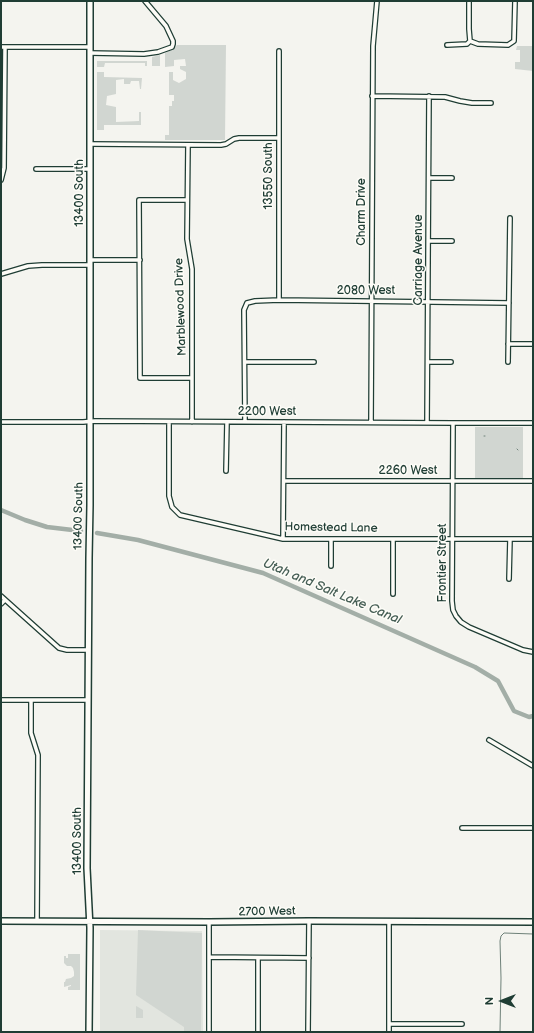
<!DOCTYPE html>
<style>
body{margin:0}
#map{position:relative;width:534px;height:1033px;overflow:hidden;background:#f4f4ef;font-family:"Balsamiq Sans",sans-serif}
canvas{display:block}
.frame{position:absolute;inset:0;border:2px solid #1f3d34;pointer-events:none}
.north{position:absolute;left:482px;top:981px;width:40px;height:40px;-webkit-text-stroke:3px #fdfcf7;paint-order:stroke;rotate:270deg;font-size:11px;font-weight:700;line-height:16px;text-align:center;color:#1f3d34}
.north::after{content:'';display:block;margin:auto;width:14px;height:18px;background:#1f3d34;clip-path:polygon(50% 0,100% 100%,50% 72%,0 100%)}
</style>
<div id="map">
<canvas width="534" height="1033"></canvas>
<div class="frame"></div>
<div class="north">N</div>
</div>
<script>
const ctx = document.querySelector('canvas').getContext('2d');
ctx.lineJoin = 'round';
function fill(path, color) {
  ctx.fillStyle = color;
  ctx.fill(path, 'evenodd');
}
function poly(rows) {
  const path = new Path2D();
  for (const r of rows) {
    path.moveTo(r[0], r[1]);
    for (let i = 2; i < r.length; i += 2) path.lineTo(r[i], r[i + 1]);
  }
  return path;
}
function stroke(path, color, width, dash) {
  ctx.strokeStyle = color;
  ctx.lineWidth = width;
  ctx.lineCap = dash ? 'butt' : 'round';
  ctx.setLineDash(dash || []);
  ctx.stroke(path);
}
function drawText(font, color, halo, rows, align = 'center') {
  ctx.font = font + ' "Balsamiq Sans",sans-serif';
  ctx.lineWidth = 3;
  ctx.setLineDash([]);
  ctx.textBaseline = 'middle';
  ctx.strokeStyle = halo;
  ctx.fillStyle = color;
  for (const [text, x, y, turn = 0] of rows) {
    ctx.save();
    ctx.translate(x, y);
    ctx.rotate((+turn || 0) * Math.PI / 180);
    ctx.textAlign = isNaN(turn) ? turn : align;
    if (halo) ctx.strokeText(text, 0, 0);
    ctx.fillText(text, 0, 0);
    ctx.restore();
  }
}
fill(poly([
 [100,930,202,931,203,1032,100,1032]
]), '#e2e5df');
fill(poly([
 [177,45,226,45,225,140,165,140,165,135,169,135,169,106,172,106,172,101,174,101,174,95,169,95,169,72,173,72,173,80,179,83,186,79,186,72,180,69,180,66,186,66,185,59,174,60,174,66,165,67,165,53,173,49],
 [517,46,533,46,533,71,515,69,515,62,520,62,520,50,516,50],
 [160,55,160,66,152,66,152,57],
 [97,61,147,61,147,66,145,66,145,63,105,63,104,67,97,67],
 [97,72,104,72,104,77,142,78,141,89,140,89,139,81,131,81,130,84,124,84,124,79,116,80,116,94,107,96,106,105,116,107,116,122,139,121,139,112,141,112,141,125,104,125,104,130,97,130],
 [475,427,523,427,523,479,475,479],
 [138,930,202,933,201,1032,184,1032,184,1027,136,995],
 [68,954,80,954,80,990,68,990,68,987,71,986,71,985,64,987,64,982,65,982,66,979,71,978,74,976,74,972,73,968,71,966,67,966,64,963,64,956,66,956,66,958,68,958],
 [136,1006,138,1007,143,1010,143,1018,136,1018]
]), '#d1d6d1');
stroke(poly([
 [484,436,485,436],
 [517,449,518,450],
 [500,1032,501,978,500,941,501,936,504,933,533,934]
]), '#6e8179', 1);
stroke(poly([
 [1,510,25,520,47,527,81,531],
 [97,533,138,540,263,573,475,667,498,681,514,711,529,717,533,716]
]), '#a3aea7', 4.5);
const street = poly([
 [469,1,469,29,470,41],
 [447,45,467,44,470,41,478,44,508,45,514,41,515,1],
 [1,47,90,47],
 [90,53,144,54,158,52,172,47,173,44,173,41,166,26,145,1],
 [372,96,445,97,460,101,472,103,491,103],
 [90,144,221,145,226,144,234,139,239,138,279,138],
 [188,145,187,239,192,269,192,422],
 [36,169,90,169],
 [429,178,452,178],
 [1,180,4,168,5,47],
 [187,200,139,200,140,378,192,378],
 [429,241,452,241],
 [90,260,140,260],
 [1,274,28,266,42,265,90,265],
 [279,300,279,51],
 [508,344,533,344],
 [245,362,314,362],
 [428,362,451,362],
 [508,362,510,218],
 [1,422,83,422,95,421,453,423,533,423],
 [169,422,169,496,172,507,180,515,283,539,533,539],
 [245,422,244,310,247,303,255,301,279,300,509,303],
 [371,422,373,46,377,1],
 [427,423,429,96],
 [453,423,452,601,453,610,456,616,461,622,469,627,523,650,533,652],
 [226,471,227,422],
 [284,481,533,481],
 [283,539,284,422],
 [331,566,331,539],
 [509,579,510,539],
 [393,594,393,539],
 [1,596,59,648,67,650,88,650],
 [1,604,5,600],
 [1,700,88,700],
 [31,700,31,733,38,755,37,921],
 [489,740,533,766],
 [462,828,533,828],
 [389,922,389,1032],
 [210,957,309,958],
 [389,1024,462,1024],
 [209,1032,209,922],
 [258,1032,258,958],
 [308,1032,309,921]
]);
const secondary = poly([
 [1,921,209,922,309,921,533,922],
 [89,1032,90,928,87,868,89,558,90,505,90,1]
]);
stroke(street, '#1f3d34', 6);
stroke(secondary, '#1f3d34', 8);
stroke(street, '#fdfcf7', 3.5);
stroke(secondary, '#fdfcf7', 5);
drawText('12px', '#1f3d34', '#fdfcf7', [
 ["13550 South",269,176,-90],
 ["13400 South",80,193,-90],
 ["Charm Drive",362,212,-90],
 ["Carriage Avenue",419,260,-90],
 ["2080 West",366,291],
 ["Marblewood Drive",181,307,-92],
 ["2200 West",267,412],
 ["2260 West",408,471],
 ["13400 South",79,516,-89],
 ["Homestead Lane",331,528,1],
 ["Frontier Street",443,563,-90],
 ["13400 South",78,841,-90],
 ["2700 West",267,912,-1]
]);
drawText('italic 13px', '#475f56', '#fdfcf7', [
 ["Utah and Salt Lake Canal",332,592,23]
]);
</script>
